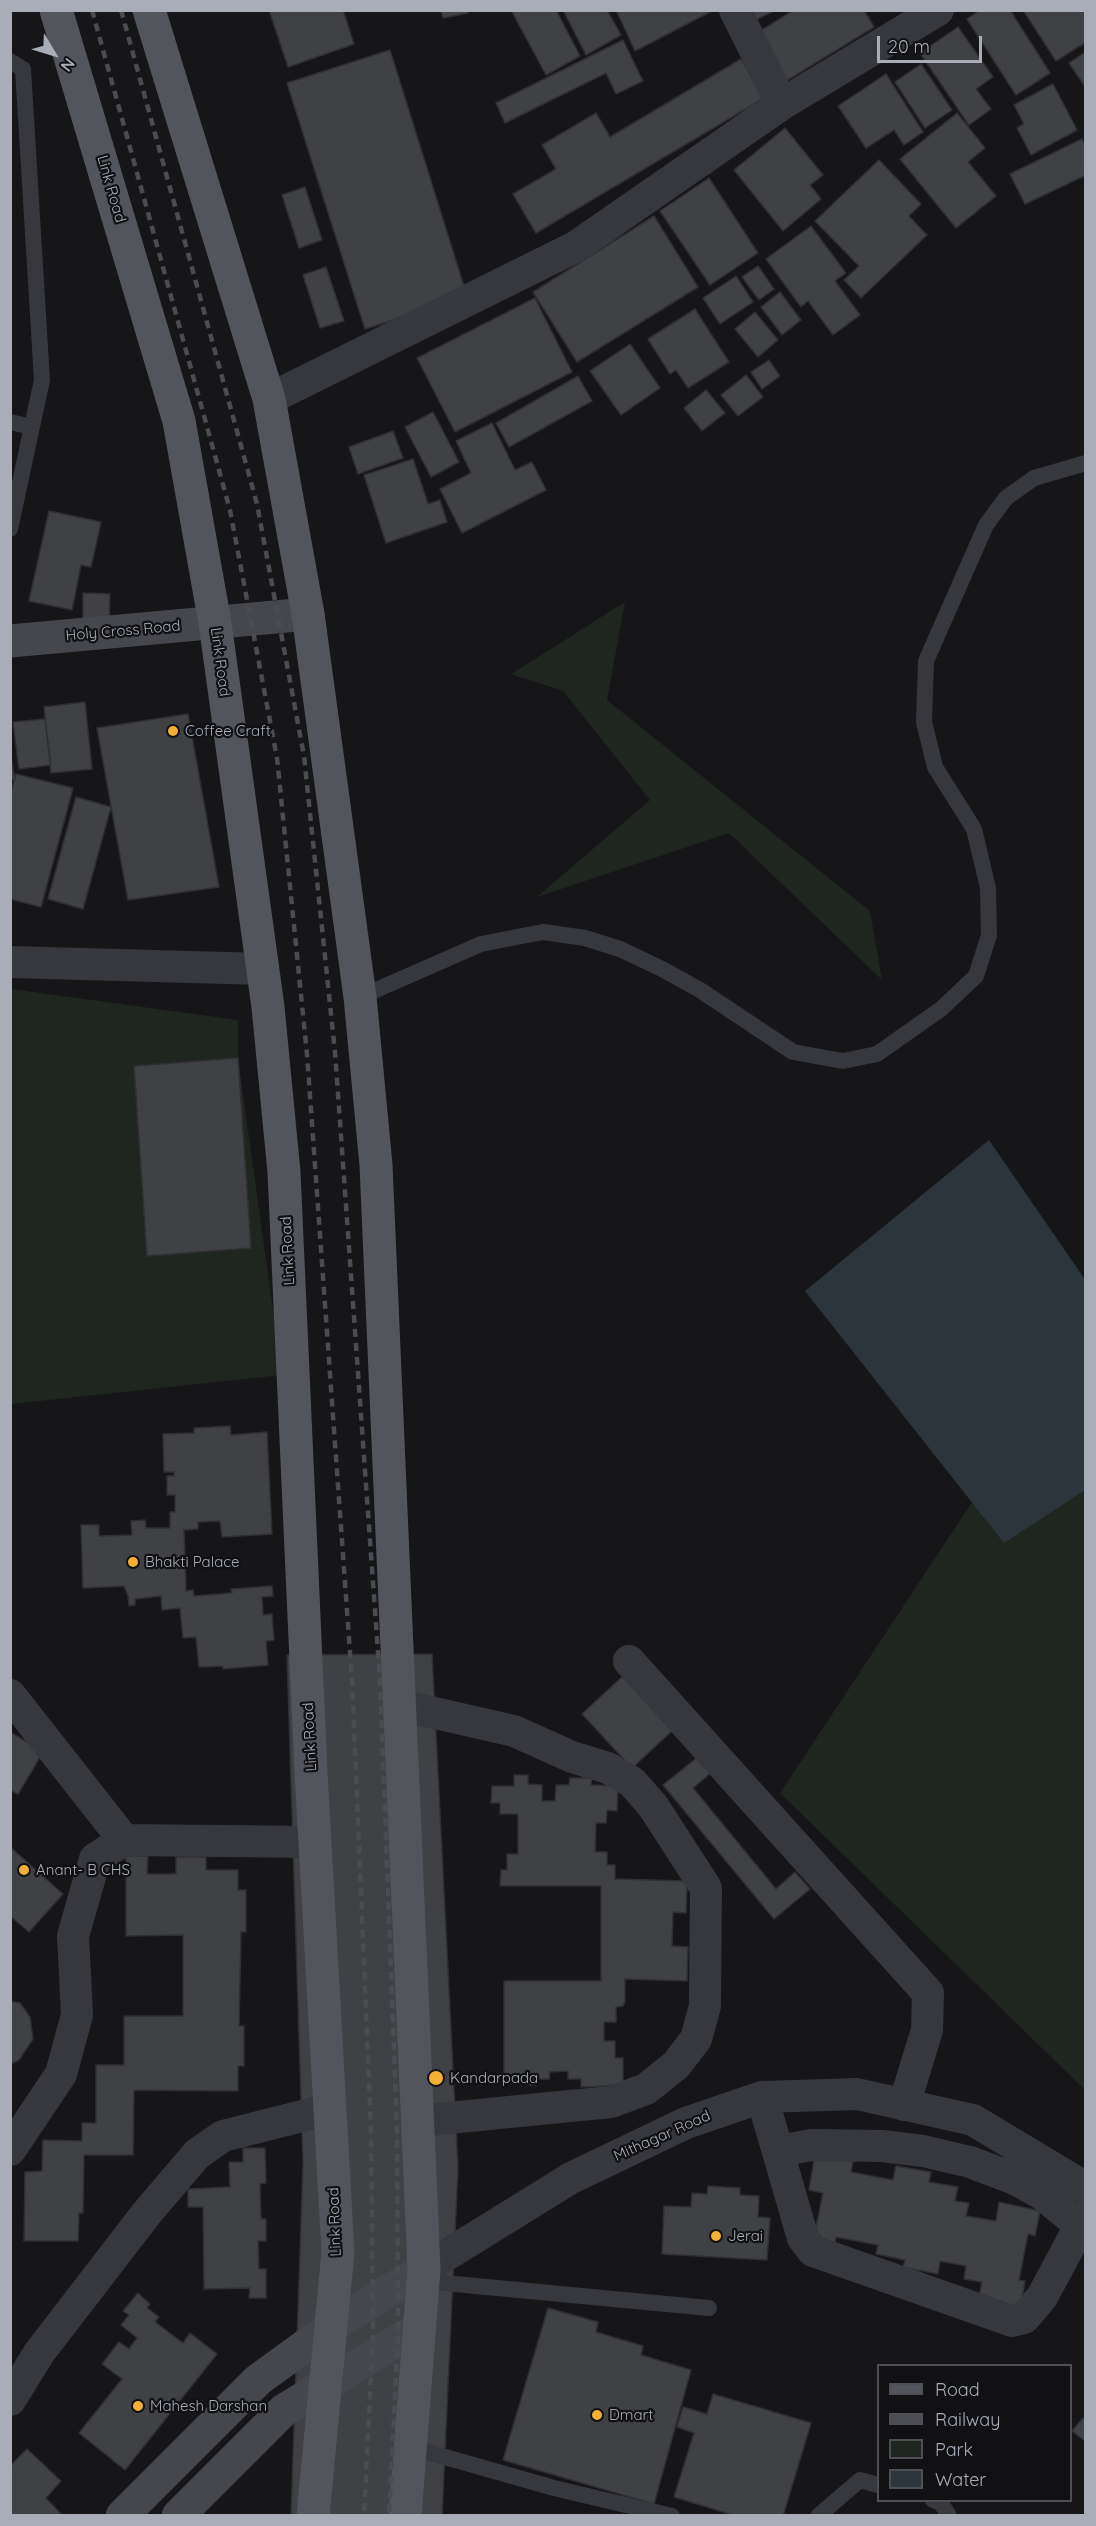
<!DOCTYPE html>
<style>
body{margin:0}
#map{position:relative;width:1096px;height:2526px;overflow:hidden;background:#161618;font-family:Quicksand,sans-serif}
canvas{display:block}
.frame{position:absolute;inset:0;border:12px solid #a8adb8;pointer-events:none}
.legend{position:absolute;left:877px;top:2364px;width:195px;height:138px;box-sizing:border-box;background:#111113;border:2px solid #4d4f55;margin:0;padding:8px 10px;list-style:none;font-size:18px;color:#a8adb8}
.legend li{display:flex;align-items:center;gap:12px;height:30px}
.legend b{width:30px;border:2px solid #4d4f55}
.north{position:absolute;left:24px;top:24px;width:60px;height:60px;-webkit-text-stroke:4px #111113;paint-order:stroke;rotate:128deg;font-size:16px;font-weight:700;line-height:24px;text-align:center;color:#a8adb8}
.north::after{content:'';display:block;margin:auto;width:21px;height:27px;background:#a8adb8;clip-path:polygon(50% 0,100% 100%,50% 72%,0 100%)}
.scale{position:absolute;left:877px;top:36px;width:105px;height:27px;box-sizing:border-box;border:3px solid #a8adb8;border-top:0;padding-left:8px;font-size:18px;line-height:21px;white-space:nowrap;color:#a8adb8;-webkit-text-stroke:4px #111113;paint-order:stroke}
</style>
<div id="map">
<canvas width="1096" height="2526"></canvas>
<div class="frame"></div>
<ul class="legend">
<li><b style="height:8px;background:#53555c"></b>Road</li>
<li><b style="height:8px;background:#4a4c52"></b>Railway</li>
<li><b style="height:16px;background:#1e261f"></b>Park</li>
<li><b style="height:16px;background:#2c353c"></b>Water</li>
</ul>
<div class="north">N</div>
<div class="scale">20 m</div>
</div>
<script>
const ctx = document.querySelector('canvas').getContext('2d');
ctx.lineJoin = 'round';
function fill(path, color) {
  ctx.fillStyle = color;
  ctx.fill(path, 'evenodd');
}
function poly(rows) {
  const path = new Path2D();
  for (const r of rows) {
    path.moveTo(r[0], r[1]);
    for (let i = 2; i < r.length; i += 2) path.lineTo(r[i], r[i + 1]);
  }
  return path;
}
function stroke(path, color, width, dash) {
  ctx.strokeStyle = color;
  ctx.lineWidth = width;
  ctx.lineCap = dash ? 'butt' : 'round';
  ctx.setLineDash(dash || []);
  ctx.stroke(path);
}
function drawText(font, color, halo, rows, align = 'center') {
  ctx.font = font + ' Quicksand,sans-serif';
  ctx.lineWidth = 4.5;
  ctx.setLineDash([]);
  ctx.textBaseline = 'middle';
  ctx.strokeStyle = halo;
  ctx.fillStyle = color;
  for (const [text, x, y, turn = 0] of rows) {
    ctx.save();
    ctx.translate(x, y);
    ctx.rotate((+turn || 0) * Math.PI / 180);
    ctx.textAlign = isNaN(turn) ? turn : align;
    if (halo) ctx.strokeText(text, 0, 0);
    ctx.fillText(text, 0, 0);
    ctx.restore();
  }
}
fill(poly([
 [625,602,607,700,870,911,882,980,729,833,537,897,650,800,563,691,511,674],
 [11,989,238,1020,238,1058,282,1375,11,1404],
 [1085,1331,1085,2090,780,1793]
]), '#1e261f');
fill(poly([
 [989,1140,1086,1281,1085,1490,1004,1543,805,1291]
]), '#2c353c');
const building = poly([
 [269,10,343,10,354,44,288,67,269,10],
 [441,10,468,10,468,13,443,18,441,10],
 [511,10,556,10,580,56,546,75,511,10],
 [563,10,607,10,621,35,586,55,563,10],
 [616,10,709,10,710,12,635,51,616,10],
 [751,10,776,10,755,20,751,10],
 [794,10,864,10,874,27,786,81,757,33,794,10],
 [980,10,1010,10,1050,73,1016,95,967,19,980,10],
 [1023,10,1086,10,1086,42,1056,61,1023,10],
 [958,27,993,77,976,89,991,109,969,125,920,53,958,27],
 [623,40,643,81,616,94,606,73,505,123,496,103,623,40],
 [390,50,467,296,365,329,287,83,390,50],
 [1086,52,1086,88,1069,63,1086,52],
 [741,59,764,98,536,233,513,194,556,169,542,145,596,113,610,137,741,59],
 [921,64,952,110,925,128,895,82,921,64],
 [886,74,923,132,904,145,894,130,866,148,838,106,886,74],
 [1053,84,1077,130,1031,155,1017,128,1024,124,1014,105,1053,84],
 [957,113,985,148,968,162,996,196,956,228,900,159,957,113],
 [785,128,823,175,810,185,821,199,783,231,734,170,785,128],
 [1082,139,1086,147,1086,175,1025,204,1010,174,1082,139],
 [879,160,921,204,909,216,927,235,861,298,844,280,859,266,815,221,879,160],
 [709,178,758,253,710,285,660,211,709,178],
 [305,187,322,240,299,248,282,195,305,187],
 [654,216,698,287,577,362,533,292,654,216],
 [811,226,846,273,835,281,860,315,833,335,808,301,801,307,766,259,811,226],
 [758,266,774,289,759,300,742,277,758,266],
 [326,267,344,321,320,328,303,275,326,267],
 [736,276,753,302,720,324,703,298,736,276],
 [780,292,801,320,782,335,761,307,780,292],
 [535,298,572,372,455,432,417,358,535,298],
 [695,309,729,362,688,388,676,370,670,374,648,339,695,309],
 [755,312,778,340,758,357,735,329,755,312],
 [630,344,660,388,621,415,590,371,630,344],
 [769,360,780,376,762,389,751,372,769,360],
 [746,375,763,397,738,416,721,395,746,375],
 [578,376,592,401,509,447,496,423,578,376],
 [706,390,725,413,702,431,684,408,706,390],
 [433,412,459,462,431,477,405,427,433,412],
 [492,423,515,470,532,462,546,490,462,533,440,489,471,473,456,441,492,423],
 [393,431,403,458,358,474,349,447,393,431],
 [413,459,428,504,440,500,447,522,386,543,364,475,413,459],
 [49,511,101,522,91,567,81,565,72,610,29,601,49,511],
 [83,593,110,594,109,626,83,625,83,593],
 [85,702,92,769,51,773,44,707,85,702],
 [188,714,219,887,128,900,97,728,188,714],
 [45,719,51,765,19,769,13,722,45,719],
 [10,752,15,780,10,780,10,752],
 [16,774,73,788,41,907,10,899,10,795,16,774],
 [76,797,111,807,83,909,48,899,76,797],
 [238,1058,251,1248,147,1256,134,1066,238,1058],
 [230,1426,231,1435,267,1432,272,1534,222,1537,220,1521,198,1522,198,1529,184,1530,186,1591,193,1590,194,1596,232,1593,231,1589,272,1586,273,1596,262,1597,263,1615,272,1614,274,1640,266,1641,268,1665,223,1669,223,1666,199,1667,196,1637,183,1638,180,1608,162,1610,161,1596,135,1599,135,1605,129,1606,128,1596,124,1586,83,1588,81,1525,99,1525,99,1536,132,1535,131,1521,145,1520,146,1528,170,1528,170,1512,175,1512,175,1495,167,1495,167,1476,174,1476,174,1472,164,1472,163,1434,194,1433,194,1428,230,1426],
 [432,1654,458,2168,442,2516,291,2516,303,2163,287,1655,432,1654],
 [624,1675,674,1729,632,1768,582,1714,624,1675],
 [10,1732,43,1752,18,1794,10,1790,10,1732],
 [699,1756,712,1772,693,1788,776,1889,795,1872,810,1889,774,1919,663,1785,699,1756],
 [514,1775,528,1775,528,1784,542,1785,542,1801,555,1801,556,1785,569,1785,570,1778,592,1778,591,1785,618,1786,617,1811,607,1810,606,1823,596,1823,595,1852,607,1852,607,1865,615,1865,615,1879,687,1881,686,1913,673,1912,672,1946,688,1947,687,1981,625,1979,625,2001,623,2006,616,2007,616,2022,604,2022,604,2041,615,2041,615,2058,623,2058,623,2085,581,2087,581,2079,568,2079,568,2071,550,2072,549,2079,537,2079,537,2085,528,2085,529,2076,504,2076,504,1981,601,1981,601,1886,500,1886,501,1870,507,1870,507,1854,518,1854,518,1814,500,1814,500,1803,491,1803,492,1786,514,1786,514,1775],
 [10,1847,63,1894,29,1932,10,1916,10,1847],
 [126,1856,148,1856,147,1874,176,1874,176,1857,206,1857,206,1870,238,1870,238,1890,246,1890,246,1932,241,1932,239,2026,244,2026,244,2066,238,2066,238,2091,134,2090,133,2155,84,2155,83,2213,79,2213,78,2241,24,2241,25,2172,42,2171,43,2140,82,2141,82,2123,96,2123,96,2065,124,2065,124,2016,183,2016,183,1935,126,1936,126,1856],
 [10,2001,20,2003,30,2017,33,2039,19,2060,10,2064,10,2001],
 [243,2148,265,2148,266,2183,260,2184,261,2219,266,2219,266,2241,258,2241,259,2269,266,2269,266,2298,249,2298,250,2288,204,2289,203,2207,188,2207,188,2189,230,2187,229,2162,243,2162,243,2148],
 [815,2154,853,2161,851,2172,893,2180,896,2166,931,2172,929,2182,958,2187,955,2201,969,2203,966,2216,996,2221,999,2202,1040,2211,1035,2236,1028,2234,1019,2280,1025,2281,1020,2310,978,2302,982,2282,964,2279,966,2266,940,2261,938,2274,903,2267,905,2260,876,2254,878,2245,836,2237,834,2246,813,2242,823,2193,809,2190,815,2154],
 [708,2186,740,2188,740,2195,759,2196,758,2217,770,2218,767,2260,662,2254,664,2206,691,2207,692,2193,707,2194,708,2186],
 [138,2293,150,2304,147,2308,159,2317,155,2322,183,2343,190,2333,217,2354,125,2470,79,2433,122,2379,102,2364,119,2342,129,2349,137,2338,121,2325,129,2315,123,2311,138,2293],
 [548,2308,598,2322,596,2332,643,2346,641,2355,691,2370,654,2504,503,2460,548,2308],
 [713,2394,811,2423,783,2516,736,2516,674,2497,694,2433,677,2427,683,2407,707,2414,713,2394],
 [1083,2418,1086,2420,1086,2442,1072,2431,1083,2418],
 [27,2449,61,2481,46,2498,63,2516,10,2516,10,2466,27,2449]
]);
fill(building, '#404145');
stroke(building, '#303034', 1.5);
stroke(poly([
 [10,61,23,69,42,380,10,529],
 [10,422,32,427],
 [360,997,481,944,543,932,585,938,620,949,662,969,700,990,793,1052,843,1061,877,1054,941,1009,976,976,989,935,988,888,974,829,935,767,924,722,926,661,986,525,1006,498,1034,478,1086,463],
 [423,2281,709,2308],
 [410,2447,554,2488,672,2516],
 [933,2500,941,2503,949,2516],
 [818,2516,860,2480,878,2485]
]), '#37383d', 16);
stroke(poly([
 [735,10,782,104],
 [269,399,577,246,782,104,938,10],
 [10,962,263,969],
 [629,1661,928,1993,927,2030,904,2105],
 [10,1695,124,1840,315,1842],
 [400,1705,514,1731,572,1757,608,1768,632,1782,653,1806,706,1888,705,2006,696,2039,676,2065,646,2089,611,2102,418,2121],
 [762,2097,803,2238,813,2251,1012,2321,1024,2318,1042,2297,1086,2215],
 [10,2150,61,2074,77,2015,73,1936,95,1859,124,1840],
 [778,2151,812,2145,882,2146,923,2151,970,2162,1015,2179,1042,2194,1080,2225],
 [424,2269,571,2178,686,2123,762,2097,857,2094,973,2120,1086,2188],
 [10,2400,39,2353,146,2214,197,2154,223,2136,330,2109]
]), '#37383d', 32);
stroke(poly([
 [10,641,308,614],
 [122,2516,258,2380,332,2326,424,2269],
 [178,2516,284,2410,420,2327]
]), '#45474d', 33);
stroke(poly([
 [56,10,179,421,215,623,268,1007,284,1172,311,1772,338,2252,313,2516],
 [149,10,269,399,308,614,360,997,376,1165,424,2269,405,2516]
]), '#53555c', 33);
stroke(poly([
 [92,10,230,510,277,758,307,1054,352,1680,371,2130,373,2334,364,2516],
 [121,10,257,504,304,756,335,1052,380,1680,397,2132,398,2336,389,2516]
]), '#4a4c52', 4.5, [8, 6]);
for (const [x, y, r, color] of [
 [173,731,6,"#f2b134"],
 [133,1562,6,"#f2b134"],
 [24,1870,6,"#f2b134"],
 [436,2078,8,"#f2b134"],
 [716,2236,6,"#f2b134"],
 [138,2406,6,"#f2b134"],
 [597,2415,6,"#f2b134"]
]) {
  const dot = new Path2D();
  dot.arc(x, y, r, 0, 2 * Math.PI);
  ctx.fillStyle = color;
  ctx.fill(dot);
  stroke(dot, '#111113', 2);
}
drawText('15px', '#a8adb8', '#111113', [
 ["Link Road",111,189,74],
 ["Holy Cross Road",123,631,-5],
 ["Link Road",220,662,82],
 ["Link Road",288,1251,-93],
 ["Link Road",310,1737,-93],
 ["Mithagar Road",662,2136,-24],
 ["Link Road",335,2222,-92]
]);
drawText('15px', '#a8adb8', '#111113', [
 ["Coffee Craft",185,731],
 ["Bhakti Palace",145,1562],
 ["Anant- B CHS",36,1870],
 ["Kandarpada",450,2078],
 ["Jerai",728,2236],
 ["Mahesh Darshan",150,2406],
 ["Dmart",609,2415]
], 'left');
</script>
